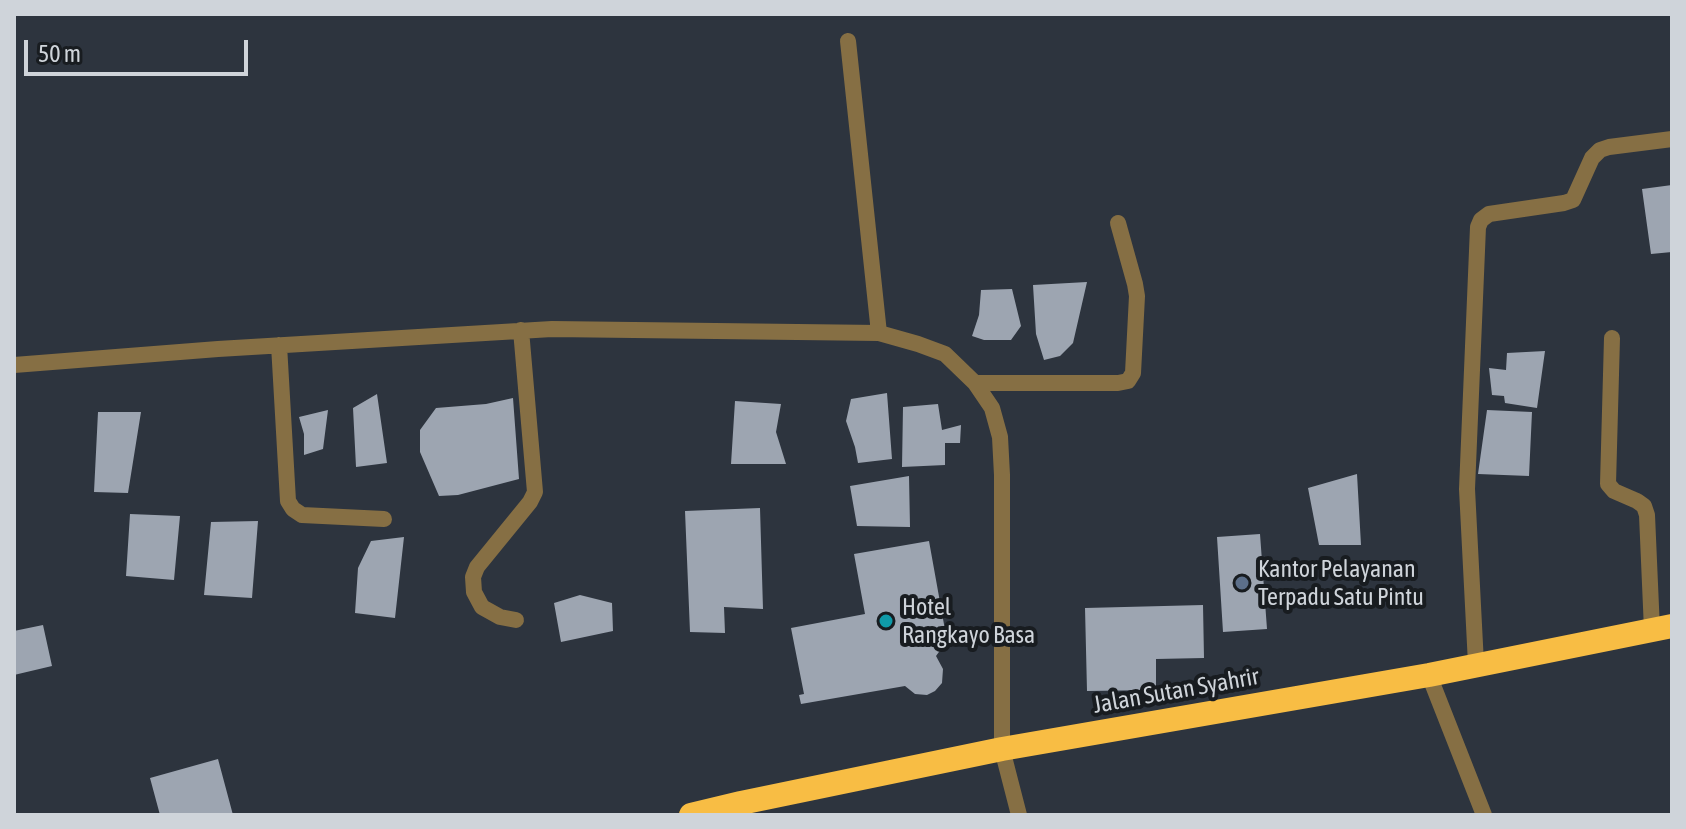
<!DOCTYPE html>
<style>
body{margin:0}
#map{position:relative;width:1686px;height:829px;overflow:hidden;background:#2d343e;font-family:"Asap Condensed",sans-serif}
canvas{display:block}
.frame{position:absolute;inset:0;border:16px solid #cfd4da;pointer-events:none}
.scale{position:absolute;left:24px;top:40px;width:224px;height:36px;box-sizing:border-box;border:4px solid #cfd4da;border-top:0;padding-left:10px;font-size:24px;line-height:28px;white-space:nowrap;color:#cfd4da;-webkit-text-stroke:6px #181c20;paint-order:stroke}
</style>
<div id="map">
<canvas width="1686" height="829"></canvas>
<div class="frame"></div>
<div class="scale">50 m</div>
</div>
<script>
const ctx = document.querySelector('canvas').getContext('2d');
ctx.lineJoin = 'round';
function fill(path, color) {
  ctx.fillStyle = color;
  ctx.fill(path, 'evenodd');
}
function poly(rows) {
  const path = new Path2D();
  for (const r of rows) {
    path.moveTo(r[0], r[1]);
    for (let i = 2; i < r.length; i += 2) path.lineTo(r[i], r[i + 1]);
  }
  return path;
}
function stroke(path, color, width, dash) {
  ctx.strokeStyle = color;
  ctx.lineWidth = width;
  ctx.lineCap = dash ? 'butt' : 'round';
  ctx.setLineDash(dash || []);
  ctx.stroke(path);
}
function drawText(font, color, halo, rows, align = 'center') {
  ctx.font = font + ' "Asap Condensed",sans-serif';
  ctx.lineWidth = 8;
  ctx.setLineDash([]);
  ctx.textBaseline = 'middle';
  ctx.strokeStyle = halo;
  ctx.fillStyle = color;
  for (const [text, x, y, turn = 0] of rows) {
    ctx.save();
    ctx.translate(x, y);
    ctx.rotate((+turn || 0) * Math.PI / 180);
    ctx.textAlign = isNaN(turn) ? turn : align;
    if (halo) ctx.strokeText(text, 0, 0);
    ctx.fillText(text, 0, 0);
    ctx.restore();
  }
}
fill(poly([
 [1672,185,1672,252,1651,254,1642,189],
 [1087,282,1073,343,1060,356,1044,360,1036,334,1033,285],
 [1012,289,1021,326,1011,340,984,340,972,336,979,315,981,290],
 [1545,351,1537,408,1505,403,1504,396,1492,395,1489,368,1506,370,1507,353],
 [887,393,892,459,858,463,855,447,846,421,851,399],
 [377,394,387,463,356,467,353,408],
 [513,398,519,479,458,495,439,496,420,452,420,430,436,408,486,404],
 [735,401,781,404,776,432,786,464,731,464],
 [938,404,942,430,961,425,960,443,945,443,945,465,902,467,903,407],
 [328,410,323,449,304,455,304,434,299,417],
 [1487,410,1532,412,1529,476,1478,474],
 [98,412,141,412,128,493,94,492],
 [1357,474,1361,545,1319,545,1308,488],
 [909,476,910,527,857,526,850,486],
 [760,508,763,609,724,607,725,633,690,632,685,511],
 [130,514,180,516,174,580,126,576],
 [258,521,252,598,204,595,211,522],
 [1260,534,1267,629,1223,632,1217,537],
 [404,537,395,618,355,613,358,568,371,541],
 [929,541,947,641,936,656,943,669,942,683,935,691,927,695,915,694,905,686,801,704,799,695,804,694,791,628,865,614,854,554],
 [580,595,612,603,613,631,561,642,554,603],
 [1203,605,1204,658,1156,659,1156,690,1087,691,1085,608],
 [43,625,52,666,14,675,14,631],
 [218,759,233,815,160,815,150,778]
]), '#9da5b1');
stroke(poly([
 [848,41,879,333],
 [1612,338,1608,484,1614,491,1637,501,1644,506,1647,515,1652,630],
 [279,345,288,501,293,509,302,515,384,519],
 [14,365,218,349,552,329,879,333,918,344,945,354,975,383,992,408,1000,437,1002,475,1002,749,1019,815],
 [975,383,1118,383,1128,381,1133,373,1137,296,1135,284,1118,223],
 [516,620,500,617,482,607,474,592,473,577,477,567,530,502,535,492,521,330],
 [1476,664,1467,489,1478,227,1481,220,1489,214,1564,203,1573,200,1592,158,1600,150,1609,147,1672,139],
 [1429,675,1484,815]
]), '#866f44', 16);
stroke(poly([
 [691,815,741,803,1002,749,1429,675,1672,626]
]), '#f8bd44', 24);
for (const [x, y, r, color] of [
 [1242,583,8,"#5c6f8a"],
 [886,621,8,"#0f9aa8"]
]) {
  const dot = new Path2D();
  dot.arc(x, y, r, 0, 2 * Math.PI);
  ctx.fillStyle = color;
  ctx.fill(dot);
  stroke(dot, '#181c20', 3);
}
drawText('24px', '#cfd4da', '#181c20', [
 ["Kantor Pelayanan",1258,569],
 ["Terpadu Satu Pintu",1258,597],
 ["Hotel",902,607],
 ["Rangkayo Basa",902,635]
], 'left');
drawText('24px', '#cfd4da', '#181c20', [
 ["Jalan Sutan Syahrir",1176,691,-10]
]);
</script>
